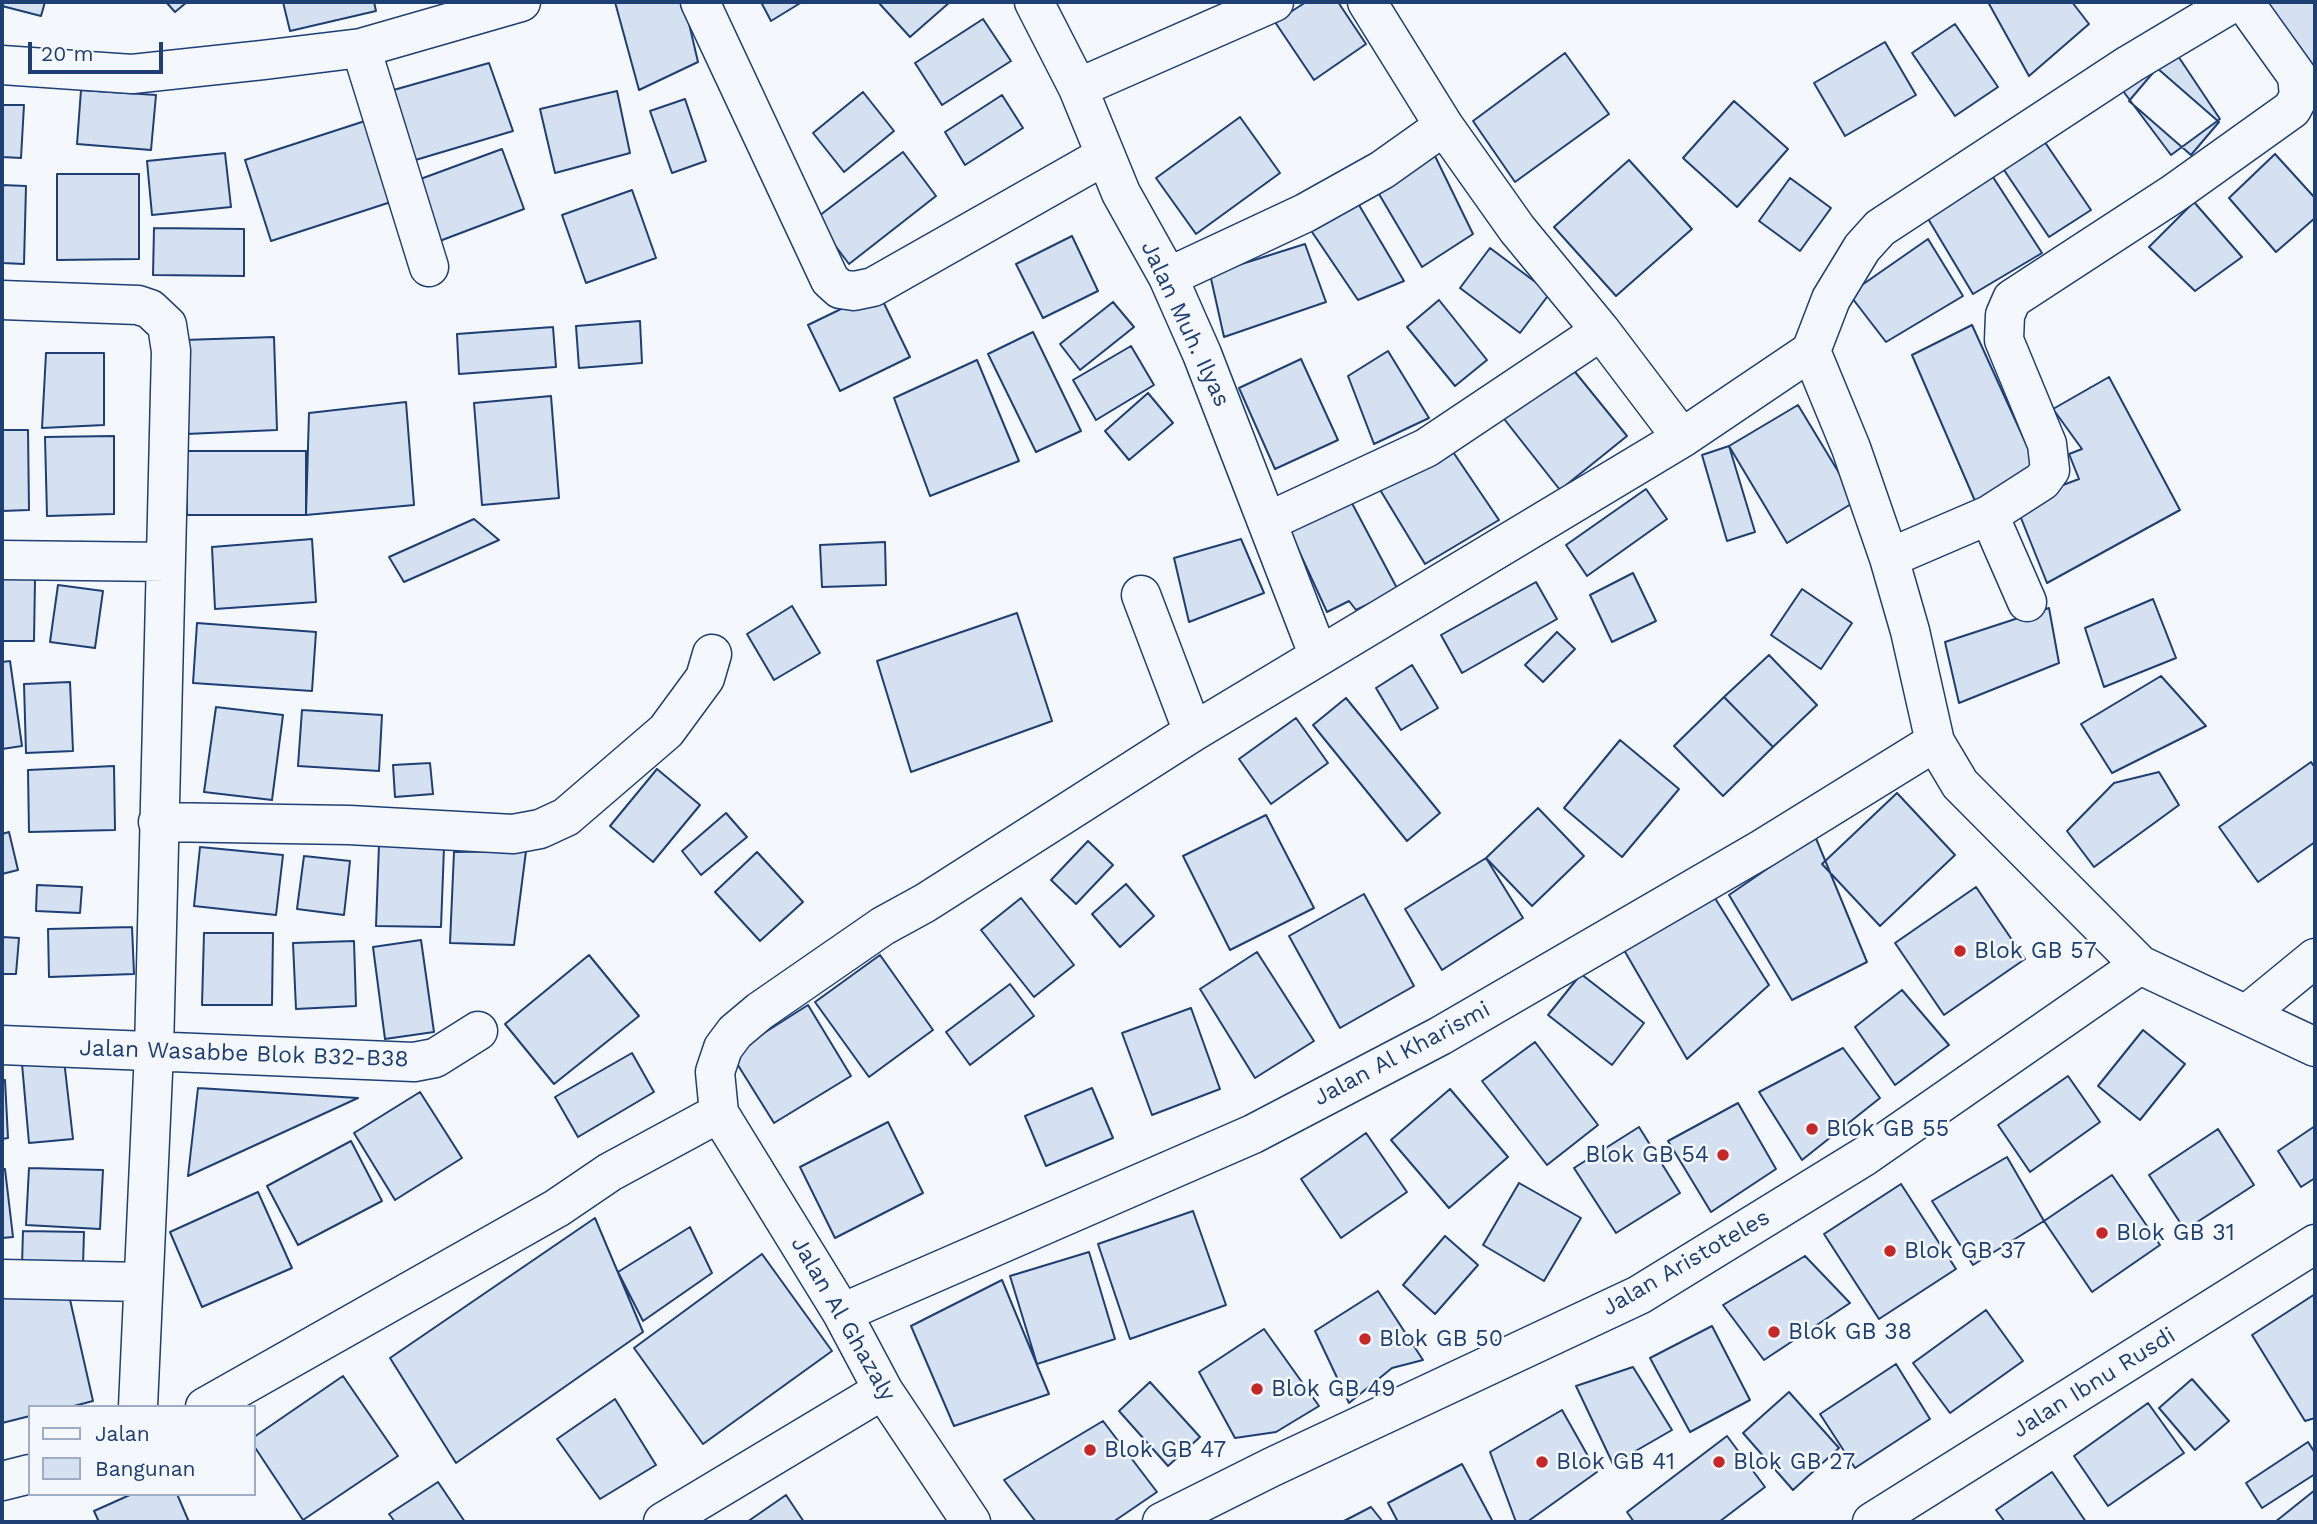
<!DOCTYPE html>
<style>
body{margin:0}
#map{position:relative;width:2317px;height:1524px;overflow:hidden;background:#f4f7fb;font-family:"Work Sans",sans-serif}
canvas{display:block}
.frame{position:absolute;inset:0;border:4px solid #1d3f73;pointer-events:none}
.legend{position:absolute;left:28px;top:1405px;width:228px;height:91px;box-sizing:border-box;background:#f4f7fb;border:2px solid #9eadc5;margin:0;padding:9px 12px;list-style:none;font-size:21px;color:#1d3f73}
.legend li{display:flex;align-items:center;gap:14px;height:35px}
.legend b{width:35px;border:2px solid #9eadc5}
.scale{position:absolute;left:28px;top:42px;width:135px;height:32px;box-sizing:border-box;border:4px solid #1d3f73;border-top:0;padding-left:9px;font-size:21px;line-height:24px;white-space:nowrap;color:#1d3f73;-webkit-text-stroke:5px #f4f7fb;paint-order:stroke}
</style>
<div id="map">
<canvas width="2317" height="1524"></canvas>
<div class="frame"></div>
<ul class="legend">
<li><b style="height:9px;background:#f4f7fb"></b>Jalan</li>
<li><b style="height:19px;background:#d5e0f0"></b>Bangunan</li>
</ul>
<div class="scale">20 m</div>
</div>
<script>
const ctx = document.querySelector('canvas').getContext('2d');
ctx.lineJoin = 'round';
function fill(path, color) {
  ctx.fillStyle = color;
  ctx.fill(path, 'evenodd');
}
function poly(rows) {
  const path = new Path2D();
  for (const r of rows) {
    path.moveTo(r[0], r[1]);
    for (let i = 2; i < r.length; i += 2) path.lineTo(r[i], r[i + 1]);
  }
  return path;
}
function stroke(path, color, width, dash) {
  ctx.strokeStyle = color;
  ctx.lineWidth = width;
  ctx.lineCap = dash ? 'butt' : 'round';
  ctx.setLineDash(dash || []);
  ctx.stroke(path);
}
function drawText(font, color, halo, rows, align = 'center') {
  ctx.font = font + ' "Work Sans",sans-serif';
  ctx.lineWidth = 5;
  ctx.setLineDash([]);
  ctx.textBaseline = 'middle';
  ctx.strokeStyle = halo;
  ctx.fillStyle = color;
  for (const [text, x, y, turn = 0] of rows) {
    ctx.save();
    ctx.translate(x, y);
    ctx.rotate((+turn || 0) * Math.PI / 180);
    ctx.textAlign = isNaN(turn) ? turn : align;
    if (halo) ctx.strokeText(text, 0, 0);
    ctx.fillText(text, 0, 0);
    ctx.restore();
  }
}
const building = poly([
 [2,2,45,2,41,16,2,6,2,2],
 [166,2,187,2,175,12,166,2],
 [283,2,374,2,376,11,290,31,283,2],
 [615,2,684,2,698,62,639,90,615,2],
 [761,2,802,2,771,21,761,2],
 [878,2,950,2,910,37,878,2],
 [1306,2,1338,2,1366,44,1314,80,1275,22,1306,2],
 [1988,2,2072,2,2089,24,2029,76,1988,2],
 [2259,2,2315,2,2315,79,2259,2],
 [983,19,1011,61,942,105,915,63,983,19],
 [1955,24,1998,87,1955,116,1912,53,1955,24],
 [1885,42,1916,95,1845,136,1814,83,1885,42],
 [1565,53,1609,114,1515,182,1473,121,1565,53],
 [2176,53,2220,119,2171,155,2123,91,2176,53],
 [489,63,513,131,412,161,390,91,489,63],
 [2157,68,2219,122,2191,155,2129,101,2157,68],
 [81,90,156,95,151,150,77,144,81,90],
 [617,91,630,153,555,173,540,109,617,91],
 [863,92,894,131,844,172,813,133,863,92],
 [1002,95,1023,128,965,165,945,132,1002,95],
 [685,99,706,161,672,173,650,111,685,99],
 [1734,101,1788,149,1737,207,1683,158,1734,101],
 [2,105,24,105,21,158,2,157,2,105],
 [1240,117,1280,173,1196,234,1156,178,1240,117],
 [368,120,394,201,271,241,245,160,368,120],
 [2040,135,2091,210,2049,237,2000,164,2040,135],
 [502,149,524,209,437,242,415,181,502,149],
 [903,152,936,196,849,264,815,219,903,152],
 [225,153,231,207,152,215,147,161,225,153],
 [1434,154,1473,234,1422,267,1376,189,1434,154],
 [2275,154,2315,198,2315,218,2276,252,2229,198,2275,154],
 [1629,160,1692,229,1616,296,1554,227,1629,160],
 [57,174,139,174,139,259,57,260,57,174],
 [1991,174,2042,253,1973,294,1927,217,1991,174],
 [1790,178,1831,208,1800,251,1759,221,1790,178],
 [2,185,26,186,24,264,2,263,2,185],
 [632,190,656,258,586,283,562,215,632,190],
 [1356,200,1404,281,1358,300,1310,229,1356,200],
 [2194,202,2242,257,2195,291,2149,247,2194,202],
 [154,228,244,229,244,276,153,275,154,228],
 [1072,236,1098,291,1043,318,1016,264,1072,236],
 [1928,239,1963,296,1886,342,1849,294,1928,239],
 [1305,244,1326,302,1224,337,1210,274,1305,244],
 [1490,248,1550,293,1520,333,1460,288,1490,248],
 [878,291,910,357,840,391,808,325,878,291],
 [1439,300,1487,360,1455,386,1407,327,1439,300],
 [1113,302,1134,327,1080,370,1060,344,1113,302],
 [640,321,642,363,579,368,576,326,640,321],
 [1972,325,2038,470,1975,501,1912,355,1972,325],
 [553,327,556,367,459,374,457,334,553,327],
 [1033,332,1081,431,1036,452,988,354,1033,332],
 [274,337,277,430,186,434,184,340,274,337],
 [1131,346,1154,385,1096,420,1073,380,1131,346],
 [1388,351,1429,418,1374,444,1348,376,1388,351],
 [46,353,104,353,104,425,42,428,46,353],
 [1301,359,1338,440,1275,469,1239,388,1301,359],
 [977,360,1019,461,930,496,894,398,977,360],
 [1567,362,1627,436,1560,490,1501,415,1567,362],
 [2109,377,2180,510,2047,583,2015,503,2079,479,2069,454,2082,449,2053,409,2109,377],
 [1148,393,1173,423,1129,460,1105,431,1148,393],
 [551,396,559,498,482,505,474,403,551,396],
 [406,402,414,505,306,515,309,413,406,402],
 [1798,405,1856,501,1787,543,1729,446,1798,405],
 [2,430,28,430,29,510,2,511,2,430],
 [114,436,114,514,47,516,45,437,114,436],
 [1449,446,1499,520,1425,564,1379,488,1449,446],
 [1729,446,1755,532,1727,541,1702,455,1729,446],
 [186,451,306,451,306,515,187,515,186,451],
 [1646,489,1667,519,1587,576,1566,545,1646,489],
 [1346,492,1398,590,1356,610,1349,601,1327,612,1287,525,1346,492],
 [474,519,499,540,404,582,389,557,474,519],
 [312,539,316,602,215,609,212,547,312,539],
 [1241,539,1264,593,1189,622,1174,558,1241,539],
 [885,542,886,585,822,587,820,545,885,542],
 [1633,573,1656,621,1612,642,1590,595,1633,573],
 [2,579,35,579,34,641,2,641,2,579],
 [1536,582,1557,619,1462,673,1441,635,1536,582],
 [58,585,103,591,95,648,50,642,58,585],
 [1802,589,1852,623,1821,669,1771,635,1802,589],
 [2153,599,2176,658,2104,687,2085,628,2153,599],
 [792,606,820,653,774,680,747,634,792,606],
 [2049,608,2059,663,1959,703,1945,642,2049,608],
 [1017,613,1052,721,911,772,877,661,1017,613],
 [197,623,316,632,312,691,193,683,197,623],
 [1557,632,1575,649,1543,682,1525,665,1557,632],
 [1769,655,1817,705,1773,747,1724,697,1769,655],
 [10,661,22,746,2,749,2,662,10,661],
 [1412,665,1438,708,1401,730,1376,688,1412,665],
 [2161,676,2206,726,2112,773,2081,724,2161,676],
 [70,682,73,751,26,753,24,684,70,682],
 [1724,697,1773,747,1723,796,1674,746,1724,697],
 [1346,698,1440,813,1407,841,1313,725,1346,698],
 [216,707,283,715,272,800,204,792,216,707],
 [302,710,382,715,379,771,298,766,302,710],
 [1296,718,1328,763,1271,804,1239,759,1296,718],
 [1620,740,1679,789,1622,857,1564,808,1620,740],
 [2311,762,2315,768,2315,842,2258,882,2219,827,2311,762],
 [430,763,433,794,395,797,393,765,430,763],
 [114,766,115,830,29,832,28,770,114,766],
 [657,769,700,805,653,862,610,826,657,769],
 [2159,772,2179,805,2094,867,2067,831,2114,783,2159,772],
 [1897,793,1955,855,1880,926,1822,864,1897,793],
 [1538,808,1584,856,1532,906,1486,858,1538,808],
 [726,813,747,837,701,875,682,851,726,813],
 [1266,815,1314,908,1230,950,1183,856,1266,815],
 [9,832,18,870,2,874,2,834,9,832],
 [1815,836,1867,962,1792,1000,1729,895,1815,836],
 [1088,841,1113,865,1076,904,1051,880,1088,841],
 [379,845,444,847,441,927,376,926,379,845],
 [200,847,283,855,276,915,194,906,200,847],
 [526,851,514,945,450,943,454,852,526,851],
 [757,852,803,902,760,941,715,892,757,852],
 [304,856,350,861,344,915,297,909,304,856],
 [1486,858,1523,918,1442,970,1405,909,1486,858],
 [1126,884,1154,916,1120,947,1092,914,1126,884],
 [37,885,82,887,80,913,36,911,37,885],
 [1976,887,2025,959,1944,1015,1895,943,1976,887],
 [1364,894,1414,986,1340,1028,1289,936,1364,894],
 [1713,895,1769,985,1687,1059,1624,950,1713,895],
 [1021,898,1074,965,1034,997,981,930,1021,898],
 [132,927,134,974,49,977,48,929,132,927],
 [204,933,273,933,272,1005,202,1005,204,933],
 [2,937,19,938,16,974,2,974,2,937],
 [421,940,434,1032,385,1039,373,947,421,940],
 [354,941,356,1006,296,1009,293,943,354,941],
 [1257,952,1314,1041,1255,1078,1200,989,1257,952],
 [589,955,639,1016,554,1084,505,1024,589,955],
 [880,955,933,1030,869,1077,815,1002,880,955],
 [1581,974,1644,1023,1612,1065,1548,1015,1581,974],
 [1010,984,1034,1016,970,1065,946,1032,1010,984],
 [1902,990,1949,1045,1895,1085,1855,1027,1902,990],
 [808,1005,851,1076,774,1123,731,1054,808,1005],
 [1191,1008,1220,1089,1152,1115,1122,1033,1191,1008],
 [2143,1030,2185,1064,2140,1120,2098,1086,2143,1030],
 [1535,1042,1598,1125,1547,1165,1482,1081,1535,1042],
 [1843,1048,1880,1098,1802,1160,1759,1092,1843,1048],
 [632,1053,654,1092,578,1137,555,1097,632,1053],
 [64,1060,73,1139,29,1143,22,1064,64,1060],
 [2068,1076,2100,1122,2030,1172,1998,1125,2068,1076],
 [2,1080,5,1080,8,1138,2,1139,2,1080],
 [198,1088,358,1098,188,1176,198,1088],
 [1092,1088,1113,1138,1046,1166,1025,1116,1092,1088],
 [1450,1089,1508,1157,1449,1208,1391,1140,1450,1089],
 [420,1092,462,1158,395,1200,354,1133,420,1092],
 [1738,1103,1776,1169,1711,1212,1668,1141,1738,1103],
 [888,1122,923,1193,835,1238,800,1167,888,1122],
 [2315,1126,2315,1178,2301,1187,2278,1151,2315,1126],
 [1639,1127,1680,1193,1616,1233,1574,1168,1639,1127],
 [2218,1129,2254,1185,2185,1230,2149,1175,2218,1129],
 [1366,1133,1407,1192,1341,1238,1301,1179,1366,1133],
 [351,1141,382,1201,298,1245,267,1186,351,1141],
 [2007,1157,2044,1221,1973,1265,1932,1201,2007,1157],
 [29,1168,103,1170,100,1229,26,1225,29,1168],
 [2,1169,5,1169,13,1237,2,1238,2,1169],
 [2112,1175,2160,1245,2092,1292,2044,1221,2112,1175],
 [1519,1183,1581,1218,1544,1281,1483,1245,1519,1183],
 [1901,1184,1956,1269,1879,1319,1824,1234,1901,1184],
 [258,1192,292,1268,202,1307,170,1232,258,1192],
 [1193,1211,1226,1305,1130,1339,1098,1244,1193,1211],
 [595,1218,643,1332,456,1463,390,1358,595,1218],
 [690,1227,712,1273,643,1321,618,1272,690,1227],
 [23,1231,84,1232,83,1266,22,1265,23,1231],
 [1445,1236,1478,1265,1435,1314,1403,1285,1445,1236],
 [1089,1252,1115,1339,1037,1364,1010,1276,1089,1252],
 [762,1254,832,1351,703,1444,634,1348,762,1254],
 [1805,1256,1850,1303,1764,1360,1723,1305,1805,1256],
 [1002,1280,1049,1394,954,1426,911,1326,1002,1280],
 [66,1282,93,1401,70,1407,30,1407,30,1416,2,1423,2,1297,66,1282],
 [1378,1291,1423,1360,1392,1368,1349,1403,1315,1331,1378,1291],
 [2315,1294,2315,1418,2305,1421,2252,1335,2315,1294],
 [1986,1310,2023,1361,1950,1413,1913,1363,1986,1310],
 [1712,1326,1750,1400,1690,1432,1650,1358,1712,1326],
 [1264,1329,1319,1406,1276,1432,1235,1438,1199,1372,1264,1329],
 [1896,1364,1930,1419,1855,1468,1820,1414,1896,1364],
 [1633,1367,1672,1430,1613,1464,1576,1386,1633,1367],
 [343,1376,398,1456,303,1520,254,1446,254,1437,343,1376],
 [2192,1379,2229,1421,2195,1450,2159,1408,2192,1379],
 [1150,1382,1200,1437,1168,1466,1119,1411,1150,1382],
 [1789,1392,1839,1448,1793,1490,1743,1433,1789,1392],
 [615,1399,656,1465,600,1499,557,1439,615,1399],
 [2148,1403,2184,1453,2108,1506,2074,1456,2148,1403],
 [1562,1410,1597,1472,1527,1522,1516,1522,1490,1452,1562,1410],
 [1103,1421,1157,1492,1113,1522,1036,1522,1004,1480,1103,1421],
 [1727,1436,1765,1487,1719,1522,1634,1522,1627,1512,1727,1436],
 [2308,1442,2315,1453,2315,1474,2262,1508,2246,1483,2308,1442],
 [1462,1464,1493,1522,1398,1522,1388,1503,1462,1464],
 [2052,1472,2086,1522,2005,1522,1996,1510,2052,1472],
 [438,1482,465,1522,395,1522,389,1514,438,1482],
 [2315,1490,2315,1522,2275,1522,2315,1490],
 [132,1494,177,1494,189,1522,99,1522,94,1511,132,1494],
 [786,1495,804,1522,747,1522,786,1495],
 [1371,1507,1383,1522,1342,1522,1371,1507]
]);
fill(building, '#d5e0f0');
stroke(building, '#1d3f73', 2);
const street = poly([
 [700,2,830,280,840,289,854,291,873,287,1104,156],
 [1034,2,1078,88,1121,193,1168,277,1202,354,1318,654],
 [1367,2,1444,126,1517,229,1601,331,1682,438],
 [361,48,429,267],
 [2,65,132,74,263,60,361,48,521,2],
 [1078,88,1274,2],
 [1168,277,1305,213,1382,170,1444,126],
 [2,300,138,305,150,309,167,325,171,351,154,1051,138,1407],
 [1811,351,1851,448,1889,558,1910,631,1935,742,1960,784,2140,965,2315,1047],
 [1989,515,2027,602],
 [1269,521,1426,448,1601,331],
 [1889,558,1989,515,2042,481,2050,470,2047,444,2004,340,2005,315,2012,299,2173,194,2292,109,2299,96,2297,76,2244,2],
 [2,560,166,562],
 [1141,595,1193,732],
 [158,822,349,825,513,834,540,829,566,817,666,731,705,678,712,654],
 [2248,1013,2315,958],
 [2,1045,414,1062,435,1058,478,1031],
 [719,1113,842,1313,883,1390,971,1522],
 [2,1279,142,1282],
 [842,1313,1253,1134,1440,1036,1762,849,1935,742],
 [205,1407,557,1208,610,1172,719,1113,715,1072,723,1048,735,1032,760,1011,883,926,925,903,1193,732,1682,438,1811,351,1831,299,1862,248,1880,228,2130,64,2234,2],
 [2,1481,30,1474],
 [663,1522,883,1390],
 [1162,1522,1272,1467,1639,1295,1865,1156,2140,965],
 [1872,1522,2315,1244]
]);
stroke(street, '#1d3f73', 41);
stroke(street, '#f4f7fb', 38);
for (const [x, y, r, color] of [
 [1960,951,7,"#c62828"],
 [1812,1129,7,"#c62828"],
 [1723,1155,7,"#c62828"],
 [2102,1233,7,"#c62828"],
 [1890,1251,7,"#c62828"],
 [1774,1332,7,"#c62828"],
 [1365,1339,7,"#c62828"],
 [1257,1389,7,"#c62828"],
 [1090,1450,7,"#c62828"],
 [1542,1462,7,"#c62828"],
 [1719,1462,7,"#c62828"]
]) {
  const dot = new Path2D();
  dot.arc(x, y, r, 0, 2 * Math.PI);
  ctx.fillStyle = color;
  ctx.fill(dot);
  stroke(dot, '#f4f7fb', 2.5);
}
drawText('23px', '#1d3f73', '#f4f7fb', [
 ["Jalan Muh. Ilyas",1185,324,65],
 ["Jalan Wasabbe Blok B32-B38",244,1054,2],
 ["Jalan Al Kharismi",1402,1054,-28],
 ["Jalan Aristoteles",1686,1263,-30],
 ["Jalan Al Ghazaly",843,1319,60],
 ["Jalan Ibnu Rusdi",2094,1383,-32]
]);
drawText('23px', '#1d3f73', '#f4f7fb', [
 ["Blok GB 57",1974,951],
 ["Blok GB 55",1826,1129],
 ["Blok GB 54",1709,1155,"right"],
 ["Blok GB 31",2116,1233],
 ["Blok GB 37",1904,1251],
 ["Blok GB 38",1788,1332],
 ["Blok GB 50",1379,1339],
 ["Blok GB 49",1271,1389],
 ["Blok GB 47",1104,1450],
 ["Blok GB 41",1556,1462],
 ["Blok GB 27",1733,1462]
], 'left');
</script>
